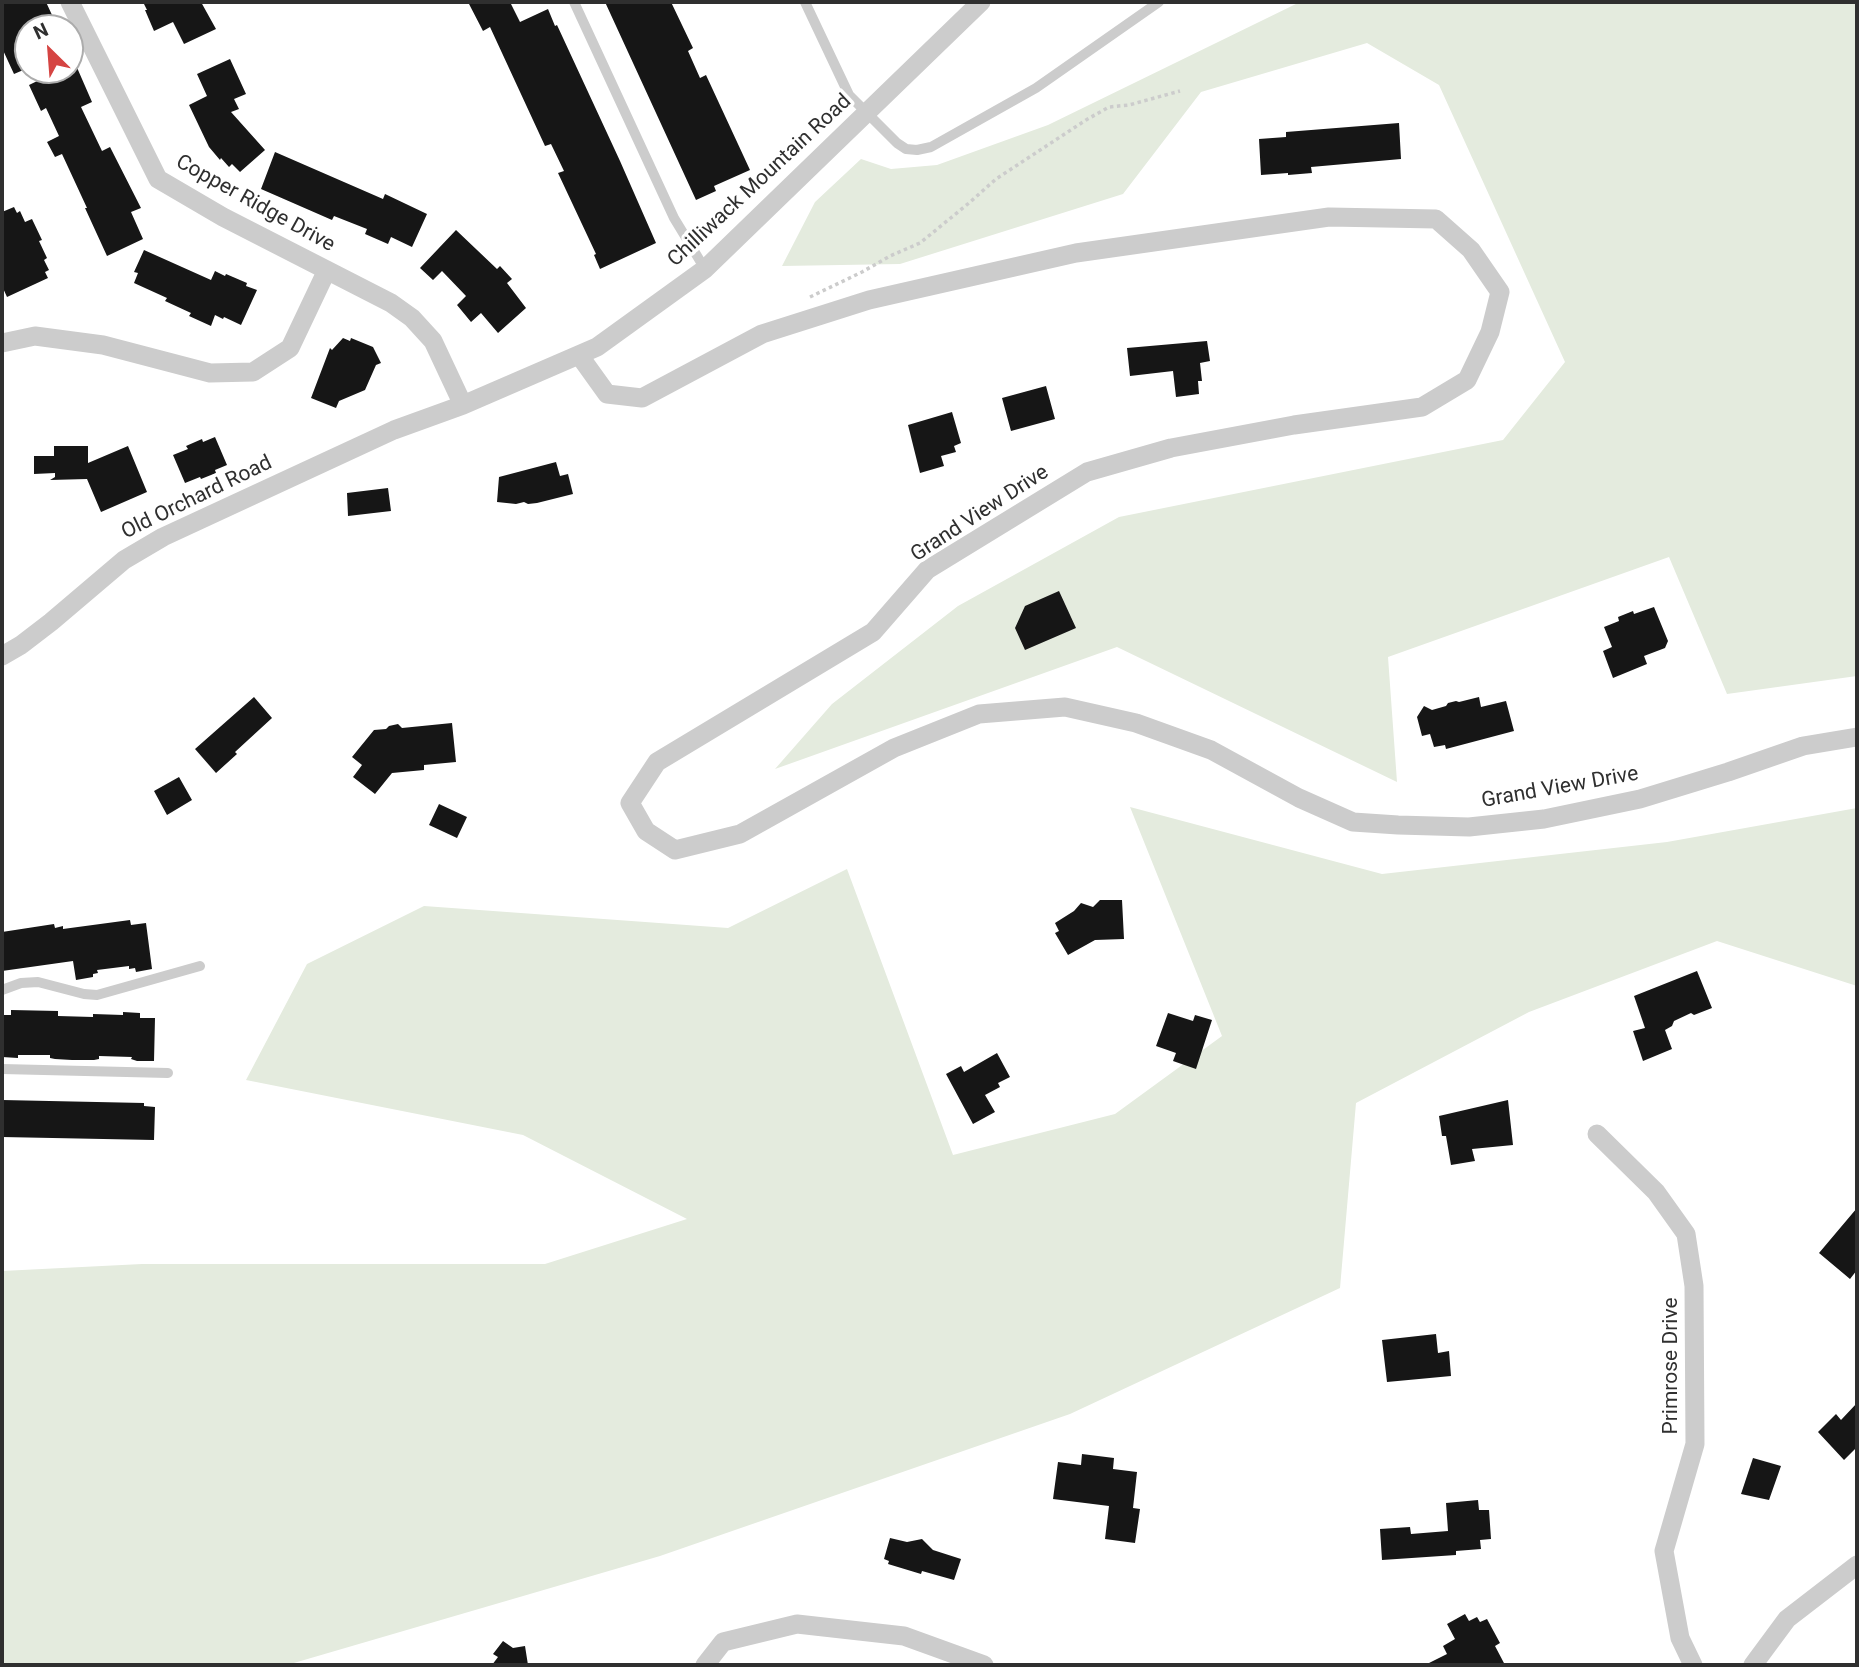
<!DOCTYPE html>
<style>
body{margin:0}
#map{position:relative;width:1859px;height:1667px;overflow:hidden;background:#fff;font-family:Roboto,sans-serif}
canvas{display:block}
.frame{position:absolute;inset:0;border:4px solid #2f2f2f;pointer-events:none}
.north{position:absolute;left:14px;top:14px;width:70px;height:70px;box-sizing:border-box;background:#fff;border:2px solid #acacac;border-radius:50%;rotate:335deg;font-size:19px;font-weight:700;line-height:28px;text-align:center;color:#2f2f2f}
.north::after{content:'';display:block;margin:auto;width:24px;height:32px;background:#d54442;clip-path:polygon(50% 0,100% 100%,50% 72%,0 100%)}
</style>
<div id="map">
<canvas width="1859" height="1667"></canvas>
<div class="frame"></div>
<div class="north">N</div>
</div>
<script>
const ctx = document.querySelector('canvas').getContext('2d');
ctx.lineJoin = 'round';
function fill(path, color) {
  ctx.fillStyle = color;
  ctx.fill(path, 'evenodd');
}
function poly(rows) {
  const path = new Path2D();
  for (const r of rows) {
    path.moveTo(r[0], r[1]);
    for (let i = 2; i < r.length; i += 2) path.lineTo(r[i], r[i + 1]);
  }
  return path;
}
function stroke(path, color, width, dash) {
  ctx.strokeStyle = color;
  ctx.lineWidth = width;
  ctx.lineCap = dash ? 'butt' : 'round';
  ctx.setLineDash(dash || []);
  ctx.stroke(path);
}
function drawText(font, color, halo, rows, align = 'center') {
  ctx.font = font + ' Roboto,sans-serif';
  ctx.lineWidth = 7;
  ctx.setLineDash([]);
  ctx.textBaseline = 'middle';
  ctx.strokeStyle = halo;
  ctx.fillStyle = color;
  for (const [text, x, y, turn = 0] of rows) {
    ctx.save();
    ctx.translate(x, y);
    ctx.rotate((+turn || 0) * Math.PI / 180);
    ctx.textAlign = isNaN(turn) ? turn : align;
    if (halo) ctx.strokeText(text, 0, 0);
    ctx.fillText(text, 0, 0);
    ctx.restore();
  }
}
fill(poly([
 [1300,2,1857,2,1857,676,1727,694,1669,557,1388,657,1397,782,1117,647,775,769,832,704,958,606,1119,517,1503,440,1565,362,1439,85,1367,43,1201,92,1123,194,900,264,782,266,815,202,861,159,891,169,937,165,1048,125],
 [1130,807,1382,874,1667,842,1857,808,1857,986,1717,941,1529,1012,1356,1103,1340,1288,1070,1414,660,1556,287,1665,2,1665,2,1271,142,1264,545,1264,687,1219,523,1135,246,1080,307,964,424,906,728,928,847,869,953,1155,1115,1114,1222,1036]
]), '#e4ebde');
fill(poly([
 [2,2,46,2,58,28,28,28,28,68,14,74,2,48],
 [143,2,201,2,216,29,184,44,173,22,154,31,145,10,147,10],
 [468,2,510,2,520,22,548,9,555,26,557,25,620,161,656,243,600,269,594,255,596,254,558,173,564,171,551,144,545,146,490,27,483,31],
 [605,2,671,2,693,48,688,51,700,78,706,75,750,170,714,186,716,191,696,200],
 [230,59,246,94,234,99,239,109,231,112,265,150,240,172,232,164,229,167,221,158,220,160,209,147,189,105,207,96,197,74],
 [75,63,92,102,81,107,102,151,110,147,141,208,131,212,143,239,107,256,85,208,87,208,62,154,55,157,47,142,59,136,46,108,41,111,29,85,60,70,70,70,70,66],
 [1399,123,1401,159,1311,167,1312,173,1288,175,1288,173,1261,175,1259,139,1286,137,1286,132],
 [275,152,383,199,385,194,427,214,412,247,391,237,388,244,365,234,367,229,334,216,332,220,261,189],
 [14,207,17,213,20,211,25,222,32,219,42,240,39,241,47,258,44,260,49,270,45,272,48,278,7,297,2,286,2,212],
 [456,230,497,269,500,266,512,279,507,283,526,308,498,333,481,313,471,322,457,305,466,296,442,271,433,280,420,268],
 [144,250,211,280,215,271,225,276,226,274,247,283,246,286,257,290,241,325,224,317,223,319,215,315,211,326,189,316,191,313,165,301,167,298,134,283,138,273,134,272],
 [343,338,350,341,351,338,373,347,381,363,376,365,365,390,339,401,336,408,311,398,330,348,332,350],
 [1207,341,1210,361,1200,363,1202,381,1198,381,1199,394,1176,397,1173,371,1130,376,1127,348],
 [1046,386,1055,419,1011,431,1002,398],
 [952,412,961,443,954,446,956,452,941,456,944,466,920,473,908,425],
 [215,437,227,465,215,470,216,473,201,479,200,477,185,483,173,455,188,449,186,446,202,439,203,442],
 [54,446,88,446,88,463,128,446,147,492,101,512,87,479,50,480,55,477,55,473,34,474,34,456,54,456],
 [556,462,560,476,568,474,573,494,537,503,528,504,524,502,516,504,497,502,499,477],
 [388,488,391,511,348,516,347,493],
 [1059,591,1076,628,1025,650,1015,628,1025,606],
 [1654,607,1668,641,1665,648,1644,656,1647,664,1613,678,1603,651,1612,647,1604,627,1619,621,1618,617,1633,611,1634,614],
 [254,697,272,718,235,752,237,754,216,773,195,749],
 [1479,697,1481,707,1506,701,1514,731,1446,749,1445,745,1434,747,1430,734,1422,736,1417,717,1424,706,1432,710,1446,706,1448,703,1456,701,1459,702],
 [452,723,456,762,424,765,424,770,392,773,375,794,353,777,362,765,352,757,374,730,386,729,389,726,398,724,402,728],
 [179,777,192,800,167,815,154,791],
 [439,804,467,817,457,838,429,825],
 [1100,900,1122,900,1124,939,1095,940,1068,955,1055,933,1059,931,1055,923,1074,911,1081,903,1093,907],
 [130,920,131,925,146,923,152,969,136,972,135,968,129,969,129,966,97,970,98,973,93,974,93,977,76,980,73,961,2,971,2,932,54,924,55,928,63,926,63,929],
 [1697,971,1712,1008,1694,1015,1691,1013,1674,1021,1672,1026,1665,1030,1672,1049,1643,1061,1633,1031,1645,1028,1634,996],
 [11,1010,58,1011,58,1016,93,1017,93,1014,123,1015,123,1012,140,1013,140,1018,155,1018,154,1061,137,1061,131,1059,132,1057,99,1056,99,1059,94,1060,72,1060,55,1059,50,1058,50,1055,18,1055,18,1058,2,1057,2,1015,11,1015],
 [1168,1013,1193,1021,1195,1015,1212,1020,1196,1069,1173,1061,1176,1053,1156,1046],
 [997,1053,1010,1077,998,1083,1000,1087,985,1095,995,1112,973,1124,946,1074,961,1066,964,1072],
 [2,1100,144,1103,144,1106,155,1107,154,1140,2,1137],
 [1508,1100,1513,1145,1472,1149,1475,1161,1451,1165,1446,1136,1442,1136,1439,1116],
 [1857,1208,1857,1270,1850,1279,1819,1253],
 [1436,1334,1438,1353,1449,1351,1451,1376,1387,1382,1382,1340],
 [1857,1403,1857,1447,1844,1460,1818,1432,1836,1414,1841,1420],
 [1082,1454,1114,1458,1113,1469,1137,1472,1133,1508,1140,1509,1135,1543,1105,1539,1109,1506,1053,1499,1058,1462,1081,1465],
 [1753,1458,1781,1466,1769,1500,1741,1494],
 [1478,1500,1479,1510,1489,1510,1491,1539,1480,1540,1481,1549,1456,1551,1456,1555,1382,1560,1380,1529,1410,1527,1411,1534,1448,1531,1446,1503],
 [890,1538,907,1542,922,1539,933,1550,961,1559,954,1580,922,1571,921,1574,888,1564,889,1561,884,1559],
 [1465,1614,1469,1621,1477,1617,1480,1622,1487,1619,1500,1643,1495,1646,1505,1665,1425,1665,1447,1654,1443,1646,1455,1639,1447,1624],
 [503,1641,513,1648,525,1646,528,1665,492,1665,498,1657,493,1654]
]), '#161616');
stroke(poly([
 [810,297,862,272,890,256,920,243,969,203,996,179,1086,120,1109,107,1129,105,1180,91]
]), '#ccc', 3.5, [3.5, 3.5]);
stroke(poly([
 [574,2,674,218,705,269],
 [805,2,849,95,897,143,906,149,917,150,931,147,1036,88,1159,2],
 [2,990,21,983,38,982,84,994,97,995,200,966],
 [2,1069,168,1073]
]), '#ccc', 10);
stroke(poly([
 [70,2,158,179,223,217,391,303,412,318,433,341,463,405],
 [2,343,35,336,103,345,210,373,253,372,290,348,327,270],
 [579,355,607,394,642,398,762,334,869,300,1076,253,1329,217,1436,219,1471,250,1500,292,1490,332,1467,380,1422,407,1294,425,1171,448,1087,472,927,570,873,632,657,762,630,803,646,831,675,850,740,834,894,748,979,714,1065,707,1136,723,1211,750,1299,798,1353,822,1398,825,1469,827,1544,819,1640,799,1728,772,1803,746,1857,737],
 [2,656,21,645,51,622,124,560,163,537,394,430,463,405,597,347,705,269,981,2],
 [1597,1134,1656,1192,1686,1234,1694,1286,1695,1444,1664,1551,1680,1638,1693,1665],
 [705,1665,723,1642,797,1624,904,1636,984,1665],
 [1753,1665,1787,1619,1857,1565]
]), '#ccc', 19);
drawText('21px', '#2f2f2f', '#fff', [
 ["Chilliwack Mountain Road",760,181,-43],
 ["Copper Ridge Drive",255,204,29],
 ["Old Orchard Road",197,498,-26],
 ["Grand View Drive",980,514,-33],
 ["Grand View Drive",1560,788,-10],
 ["Primrose Drive",1672,1366,-90]
]);
</script>
